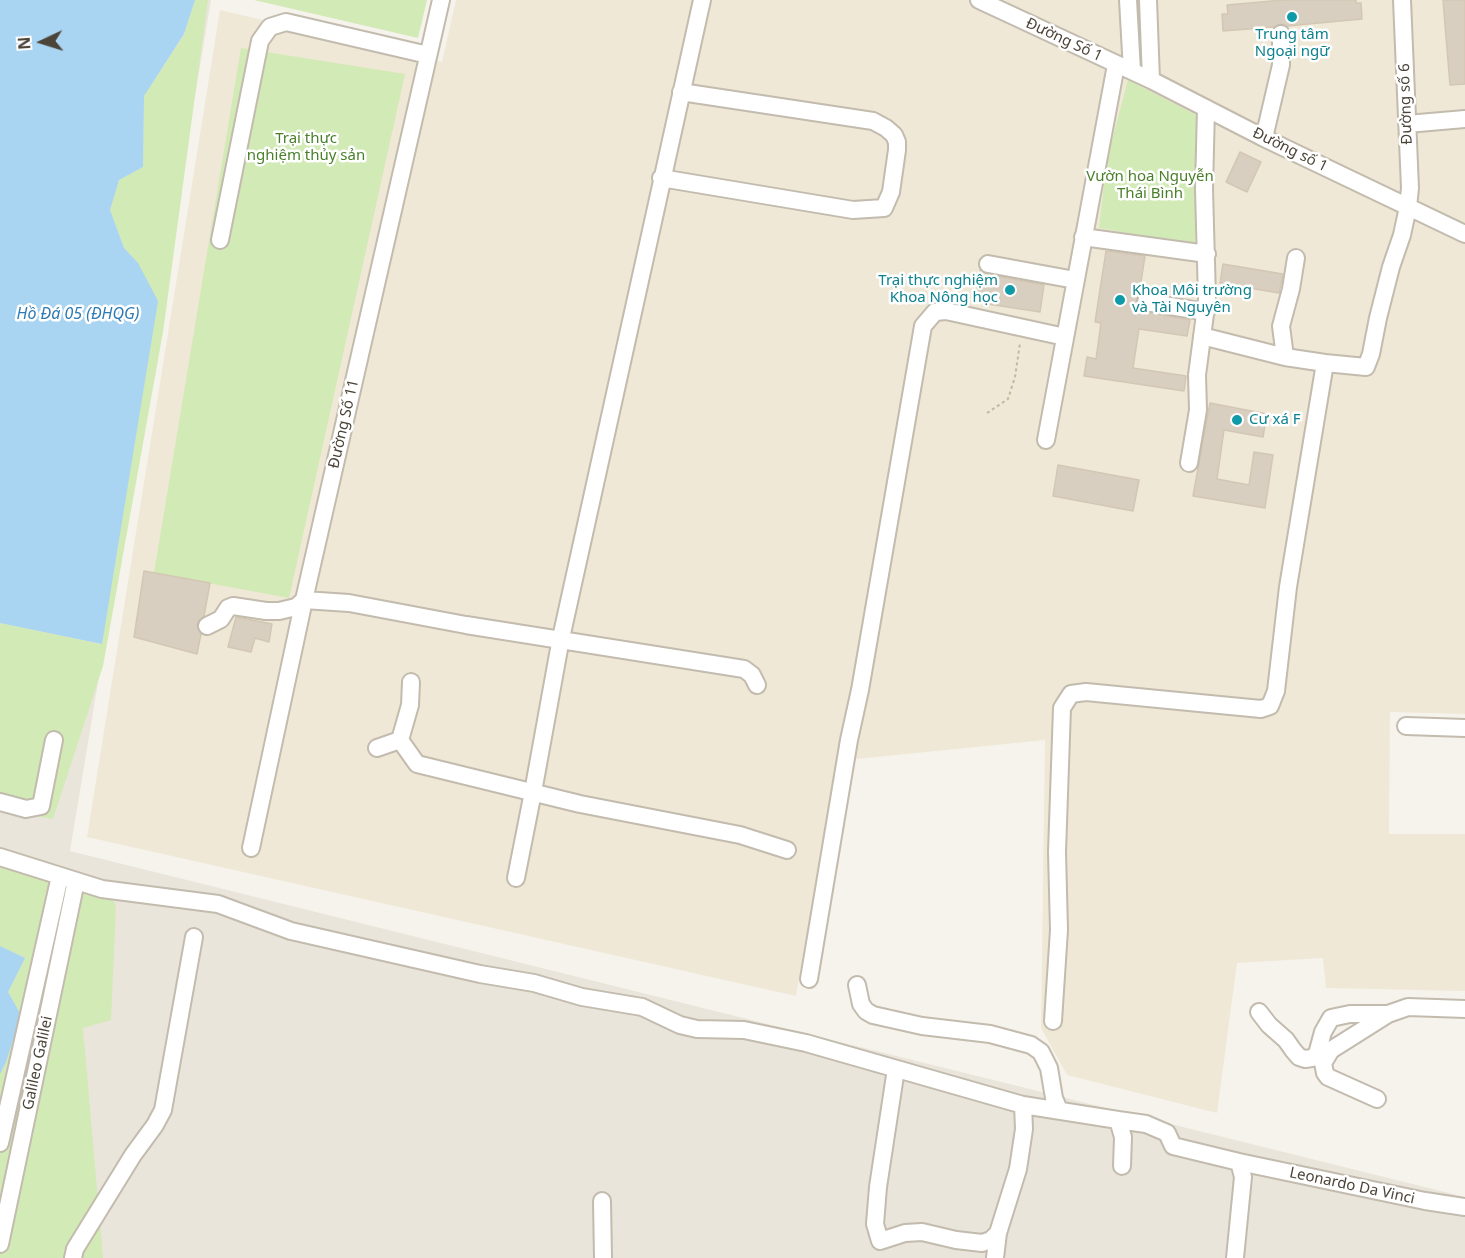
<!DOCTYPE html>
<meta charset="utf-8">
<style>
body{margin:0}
#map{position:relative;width:1465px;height:1258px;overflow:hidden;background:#f6f3ec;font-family:"Noto Sans",sans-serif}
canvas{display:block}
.north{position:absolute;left:12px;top:12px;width:60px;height:60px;-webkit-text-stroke:4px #fff;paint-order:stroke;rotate:266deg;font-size:16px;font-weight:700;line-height:24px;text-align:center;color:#4b4439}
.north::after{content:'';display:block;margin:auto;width:21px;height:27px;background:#4b4439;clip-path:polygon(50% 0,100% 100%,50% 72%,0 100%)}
</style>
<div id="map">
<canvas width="1465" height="1258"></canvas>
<div class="north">N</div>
</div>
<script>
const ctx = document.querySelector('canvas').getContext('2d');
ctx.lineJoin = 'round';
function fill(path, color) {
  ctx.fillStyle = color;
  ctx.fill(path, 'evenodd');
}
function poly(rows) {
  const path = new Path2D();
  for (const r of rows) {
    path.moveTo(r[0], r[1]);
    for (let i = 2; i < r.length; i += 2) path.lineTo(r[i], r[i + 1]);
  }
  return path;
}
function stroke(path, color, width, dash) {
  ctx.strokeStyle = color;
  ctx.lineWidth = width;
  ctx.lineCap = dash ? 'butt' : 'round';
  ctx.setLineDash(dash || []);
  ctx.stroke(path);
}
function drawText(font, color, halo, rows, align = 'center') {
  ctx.font = font + ' "Noto Sans",sans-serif';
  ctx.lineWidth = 5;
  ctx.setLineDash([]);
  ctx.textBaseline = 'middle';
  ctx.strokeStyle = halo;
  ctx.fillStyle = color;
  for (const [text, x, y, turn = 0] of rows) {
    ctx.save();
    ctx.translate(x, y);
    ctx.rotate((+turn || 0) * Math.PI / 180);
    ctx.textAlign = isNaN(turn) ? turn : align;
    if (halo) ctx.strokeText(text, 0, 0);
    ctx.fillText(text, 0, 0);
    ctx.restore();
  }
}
fill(poly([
 [0,0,211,0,70,851,1465,1197,1465,1258,0,1258]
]), '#eae5da');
fill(poly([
 [456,0,1465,0,1465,714,1390,712,1389,834,1465,834,1465,991,1326,988,1323,958,1237,963,1217,1113,1067,1075,1041,1028,1045,740,837,761,796,996,87,837,220,10,442,62]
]), '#efe8d6');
fill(poly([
 [195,0,208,0,163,332,103,666,53,819,0,810,0,623,101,644,138,263,124,248,110,210,119,180,143,167,144,96,184,35],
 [254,0,427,0,418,38],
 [241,48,405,74,289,598,154,573],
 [1128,80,1196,115,1195,245,1099,228,1107,159],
 [0,864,105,886,116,906,111,1020,83,1028,103,1258,0,1258,0,1074,6,1062,21,1015,8,992,25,958,0,946]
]), '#d2eab5');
fill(poly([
 [0,0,195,0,184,34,144,96,143,167,119,180,110,210,124,248,138,263,158,301,102,644,0,623],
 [0,946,25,958,8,992,21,1015,6,1062,0,1074]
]), '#a9d4f2');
const building = poly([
 [1283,0,1356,0,1356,3,1361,3,1362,19,1287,26,1280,24,1274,27,1223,31,1222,14,1228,14,1227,5,1283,0],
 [1443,0,1465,0,1465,84,1450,85,1443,0],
 [1240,152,1261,162,1247,192,1226,182,1240,152],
 [1106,251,1145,256,1140,288,1143,289,1142,292,1136,301,1139,311,1190,320,1187,336,1139,329,1133,368,1186,376,1184,391,1084,376,1087,357,1096,359,1101,323,1095,322,1106,251],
 [1223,264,1283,274,1279,293,1220,283,1223,264],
 [980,270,986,274,1044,285,1040,312,975,302,980,270],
 [1210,403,1267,414,1263,437,1224,430,1217,479,1249,485,1254,452,1273,455,1265,508,1193,496,1210,403],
 [1058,465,1139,480,1133,511,1053,496,1058,465],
 [144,571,210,583,204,616,199,620,197,625,201,634,197,654,134,637,144,571],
 [236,617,272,624,269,642,255,638,251,652,228,647,236,617]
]);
fill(building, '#d8cfc1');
stroke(building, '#d3c7b4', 1.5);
const minor = poly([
 [979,0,1151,80,1264,138,1465,234],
 [1128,0,1132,71],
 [1148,0,1151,80],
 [1407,124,1465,119],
 [1264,138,1281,65,1281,34],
 [661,178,853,210,884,208,891,192,897,150,897,142,894,135,886,128,873,121,681,92],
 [1083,237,1207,254],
 [220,240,260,41,270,27,286,22,428,55],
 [988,264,1075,280],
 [1146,302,1206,312],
 [1202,336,1285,357,1281,326,1291,289,1296,258],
 [1285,357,1325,363],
 [1046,440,1116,65],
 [1189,463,1198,410,1197,375,1207,299,1204,189,1206,108],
 [207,626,221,619,228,608,233,606,266,611,279,611,296,607,304,600,349,603,466,625,744,669,752,675,757,685],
 [1406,726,1465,728],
 [400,740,410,705,411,682],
 [377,748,400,740,417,764,580,804,740,835,787,850],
 [0,802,26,809,41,806,54,740],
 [251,848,304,600,441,0],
 [0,857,102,889,218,904,291,931,480,974,534,983,582,997,642,1007,680,1025,697,1029,744,1030,806,1043,1023,1105],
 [516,878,533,792,561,638,702,0],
 [809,979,849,740,860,690,923,326,935,312,946,311,1065,337],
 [857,985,861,1004,866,1011,873,1015,922,1026,990,1034,1031,1045,1041,1052,1049,1068,1054,1098,1059,1110],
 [1259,1012,1269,1025,1286,1040,1293,1050,1299,1057,1305,1059,1312,1058,1317,1054,1323,1032,1331,1018,1350,1014,1388,1014],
 [1053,1021,1059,930,1057,852,1062,708,1071,694,1086,692,1261,709,1270,706,1276,691,1288,587,1325,363,1366,367,1371,354,1378,318,1391,267,1402,235,1408,207,1410,188,1402,0],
 [896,1069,878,1187,875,1224,880,1241,905,1233,922,1232,956,1240,982,1243,991,1240,998,1233,1018,1169,1024,1129,1023,1105,1118,1120,1123,1137,1122,1166],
 [1377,1099,1328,1077,1325,1073,1323,1063,1331,1050,1388,1014,1408,1007,1465,1009],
 [1118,1120,1146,1124,1167,1133,1173,1146,1239,1162,1243,1177,1235,1258],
 [0,1143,60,876],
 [1239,1162,1425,1201,1465,1207],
 [602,1201,603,1258],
 [0,1244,76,881],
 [73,1258,75,1249,133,1155,155,1125,163,1110,194,937],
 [995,1258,998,1233]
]);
stroke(minor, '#c2bbae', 20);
stroke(poly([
 [987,413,1008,399,1015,377,1020,343]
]), '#c4b79f', 2, [3, 3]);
stroke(minor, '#fff', 16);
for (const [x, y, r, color] of [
 [1292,17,6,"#0f9aa8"],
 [1010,290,6,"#0f9aa8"],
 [1120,300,6,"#0f9aa8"],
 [1237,420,6,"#0f9aa8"]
]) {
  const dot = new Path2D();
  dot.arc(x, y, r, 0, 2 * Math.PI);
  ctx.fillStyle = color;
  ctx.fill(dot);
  stroke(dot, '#fff', 2);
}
drawText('15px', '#0d838f', '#fff', [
 ["Trung tâm",1292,35,"center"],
 ["Ngoại ngữ",1292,52,"center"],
 ["Trại thực nghiệm",998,281,"right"],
 ["Khoa Nông học",998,298,"right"],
 ["Khoa Môi trường",1132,291],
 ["và Tài Nguyên",1132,308],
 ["Cư xá F",1249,420]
], 'left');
drawText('15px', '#4b4439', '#fff', [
 ["Đường Số 1",1064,40,25],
 ["Đường số 6",1406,104,-92],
 ["Đường số 1",1290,150,26],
 ["Đường Số 11",344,424,-77],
 ["Galileo Galilei",38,1063,-78],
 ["Leonardo Da Vinci",1352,1186,12]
]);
drawText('15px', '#4a7f2a', '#fff', [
 ["Trại thực",306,139],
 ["nghiệm thủy sản",306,156],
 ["Vườn hoa Nguyễn",1150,177],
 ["Thái Bình",1150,194]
]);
drawText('italic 16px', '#2e7ab2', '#fff', [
 ["Hồ Đá 05 (ĐHQG)",78,314]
]);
</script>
